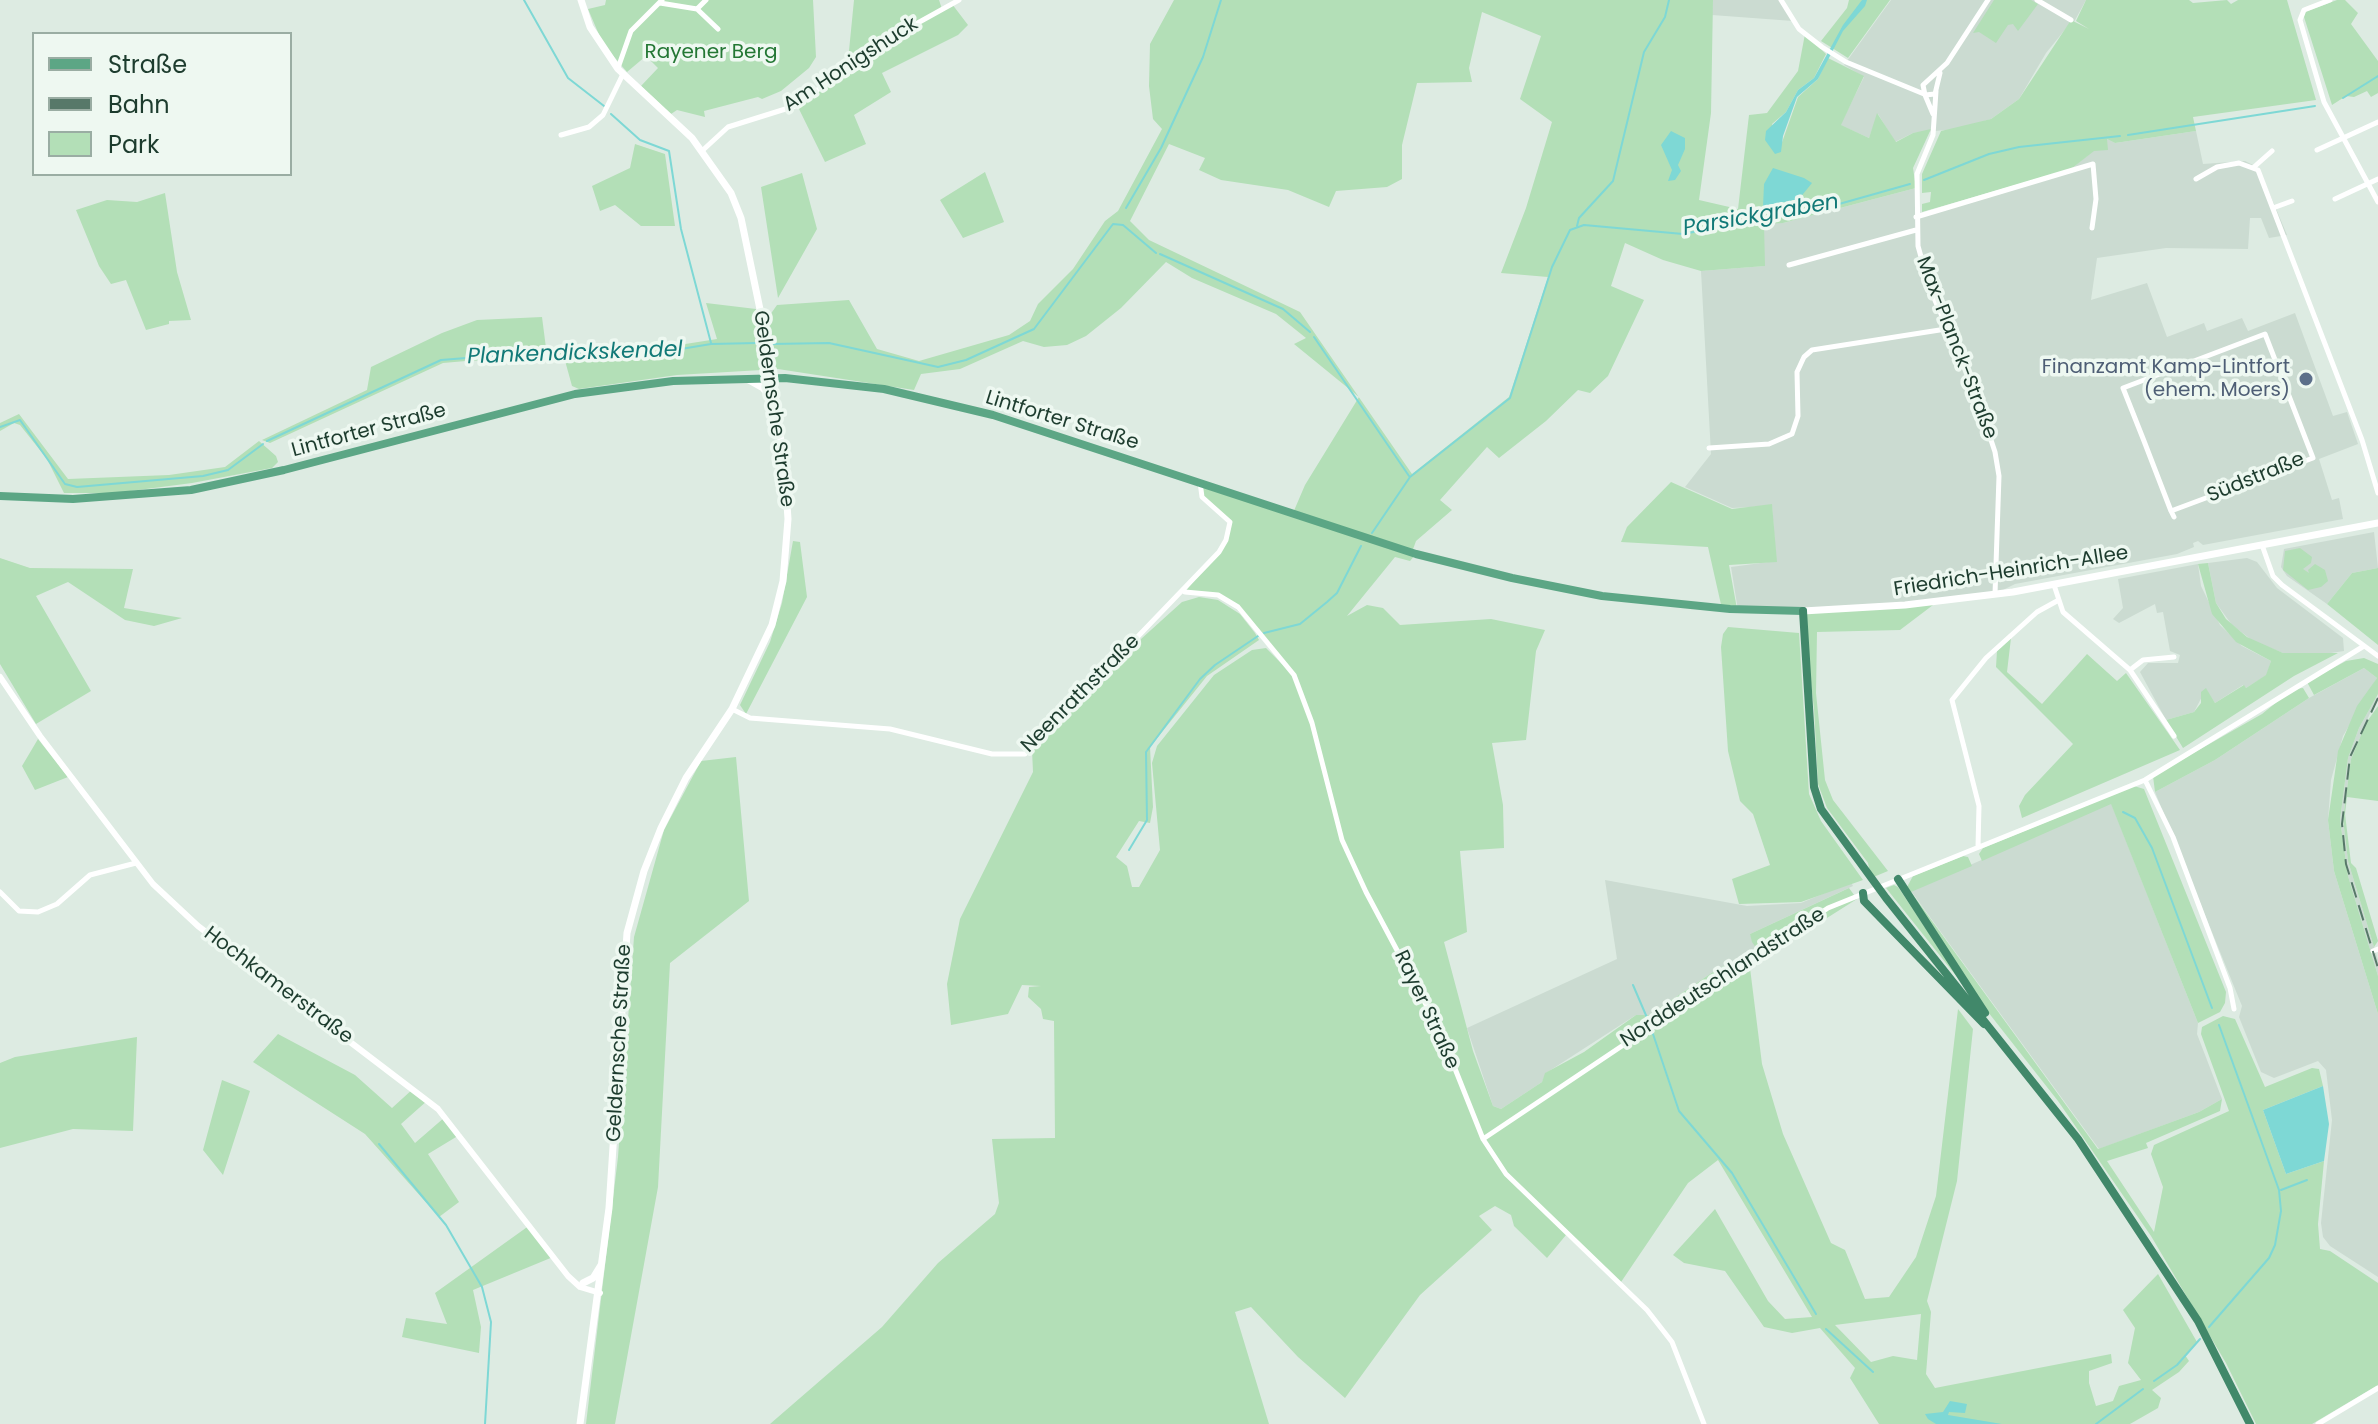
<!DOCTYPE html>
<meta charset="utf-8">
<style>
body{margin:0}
#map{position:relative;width:2378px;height:1424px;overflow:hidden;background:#ddebe2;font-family:Poppins,sans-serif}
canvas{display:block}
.legend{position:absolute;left:32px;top:32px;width:260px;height:144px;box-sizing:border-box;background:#eef8f1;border:2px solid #9aada3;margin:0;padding:10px 14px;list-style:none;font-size:24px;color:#1d3c2e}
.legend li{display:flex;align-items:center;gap:16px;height:40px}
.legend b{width:40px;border:2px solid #9aada3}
</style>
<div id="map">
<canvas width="2378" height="1424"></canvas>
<ul class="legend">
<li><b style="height:10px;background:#5ca685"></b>Straße</li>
<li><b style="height:10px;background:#577869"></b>Bahn</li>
<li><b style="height:22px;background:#b3dfb7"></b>Park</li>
</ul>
</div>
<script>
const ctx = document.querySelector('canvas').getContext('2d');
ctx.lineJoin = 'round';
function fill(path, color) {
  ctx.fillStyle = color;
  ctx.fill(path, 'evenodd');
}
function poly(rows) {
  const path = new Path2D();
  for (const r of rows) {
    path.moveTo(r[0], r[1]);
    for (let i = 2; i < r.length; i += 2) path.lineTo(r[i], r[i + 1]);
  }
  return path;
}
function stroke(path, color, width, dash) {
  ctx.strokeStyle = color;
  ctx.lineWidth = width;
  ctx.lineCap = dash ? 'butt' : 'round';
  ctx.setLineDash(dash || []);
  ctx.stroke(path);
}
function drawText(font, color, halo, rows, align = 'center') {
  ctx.font = font + ' Poppins,sans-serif';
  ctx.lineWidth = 7;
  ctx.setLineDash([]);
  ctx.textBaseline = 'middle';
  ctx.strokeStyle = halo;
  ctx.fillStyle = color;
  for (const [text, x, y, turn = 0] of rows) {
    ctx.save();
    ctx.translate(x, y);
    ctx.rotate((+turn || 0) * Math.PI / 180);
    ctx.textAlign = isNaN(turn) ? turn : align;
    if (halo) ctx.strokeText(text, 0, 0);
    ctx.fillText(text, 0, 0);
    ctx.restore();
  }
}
fill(poly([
 [1713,0,1781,0,1793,21,1712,15],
 [1891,0,2086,0,2074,22,2072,21,2046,53,2019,99,1991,119,1957,129,1913,133,1895,142,1878,114,1869,138,1840,125,1864,77,1844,65],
 [2196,131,2203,164,2245,161,2259,168,2287,235,2269,238,2261,218,2250,218,2248,249,2166,248,2097,258,2091,300,2147,283,2167,337,2204,323,2207,331,2242,318,2248,331,2295,313,2333,416,2347,412,2358,444,2319,459,2332,500,2339,498,2343,519,2203,545,2198,541,2193,543,2194,547,2177,554,2015,584,1995,594,1876,607,1738,610,1731,567,1776,561,1772,506,1732,508,1685,487,1711,454,1701,271,1764,266,1763,223,1783,223,1916,188,1916,216,2071,169,2107,139,2115,143],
 [2374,532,2378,568,2352,573,2327,604,2287,576,2281,567,2284,549],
 [2247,558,2257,562,2277,588,2343,638,2344,651,2311,656,2283,653,2253,641,2232,625,2216,603,2208,563],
 [2198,564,2201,586,2220,625,2242,646,2271,661,2267,675,2246,688,2243,685,2215,703,2206,689,2194,712,2166,720,2140,672,2148,663,2178,663,2180,655,2170,651,2163,612,2157,613,2155,604,2119,623,2113,619,2123,608,2118,579],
 [2364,668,2377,678,2343,736,2331,780,2328,820,2334,871,2378,1014,2378,1277,2330,1246,2323,1237,2321,1223,2332,1120,2326,1070,2318,1061,2274,1078,2261,1072,2239,1017,2242,1006,2155,792,2215,760,2309,698],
 [2378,694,2351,759,2343,819,2348,861,2378,960,2378,976,2348,876,2340,820,2348,758,2359,728],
 [2111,803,2198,1023,2197,1034,2222,1099,2199,1112,2099,1149,1911,891],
 [1605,880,1747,906,1801,903,1851,882,1853,886,1750,934,1759,952,1748,961,1738,959,1716,970,1649,1015,1636,1015,1546,1073,1542,1082,1501,1109,1493,1106,1467,1028,1617,959]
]), '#cbdbd1');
fill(poly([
 [606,0,813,0,816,57,809,68,781,91,762,99,758,97,704,111,705,117,677,110,671,114,641,86,658,68,646,56,627,72,603,44,588,9,605,5],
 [854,0,939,0,942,9,952,4,968,25,958,35,882,73,891,92,854,115,866,144,825,162,798,107,803,98,847,71],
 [1174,0,1713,0,1711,113,1699,200,1738,209,1749,115,1767,113,1798,71,1805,34,1826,54,1814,78,1798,90,1786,112,1772,124,1780,148,1798,97,1818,79,1828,58,1864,76,1841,125,1869,138,1877,113,1896,142,1913,133,1931,129,1913,168,1916,188,1783,223,1764,224,1765,266,1701,271,1663,260,1625,243,1611,286,1644,300,1608,376,1590,393,1578,390,1546,421,1499,458,1487,447,1440,500,1452,510,1416,541,1412,552,1416,554,1410,561,1395,557,1347,616,1367,605,1383,608,1400,625,1491,619,1545,630,1536,651,1526,740,1492,743,1503,805,1504,848,1460,851,1467,932,1444,942,1473,1051,1493,1106,1501,1109,1542,1082,1545,1073,1584,1052,1636,1015,1649,1015,1716,970,1738,959,1749,960,1762,1064,1783,1134,1831,1243,1845,1250,1865,1299,1889,1297,1916,1257,1936,1196,1958,1009,1973,1029,1957,1181,1927,1301,1931,1312,1926,1374,1935,1388,2111,1354,2112,1363,2089,1371,2089,1383,2096,1406,2113,1401,2119,1386,2141,1380,2128,1363,2135,1328,2123,1310,2158,1274,2197,1342,2185,1355,2189,1361,2179,1372,2152,1390,2161,1398,2158,1408,2130,1424,1879,1424,1850,1378,1855,1368,1820,1328,1792,1333,1764,1327,1725,1271,1684,1263,1673,1255,1715,1209,1768,1301,1785,1319,1812,1317,1718,1160,1688,1183,1619,1285,1566,1235,1547,1258,1514,1226,1511,1215,1495,1206,1479,1216,1492,1230,1420,1295,1345,1398,1298,1357,1251,1307,1235,1312,1269,1424,770,1424,882,1327,938,1263,995,1214,999,1203,992,1139,1055,1138,1054,1021,1043,1019,1041,1009,1028,997,1029,987,1041,986,1022,985,1008,1014,951,1025,947,984,960,919,1033,772,1032,750,1110,667,1182,602,1199,597,1218,600,1240,614,1255,633,1259,640,1207,676,1150,747,1153,807,1150,823,1139,821,1116,857,1127,866,1132,887,1139,887,1160,850,1152,763,1157,746,1214,675,1252,650,1266,648,1288,670,1228,599,1185,592,1226,540,1230,522,1202,497,1200,482,1293,513,1305,485,1359,397,1294,344,1306,338,1276,314,1192,278,1166,262,1121,308,1086,336,1067,345,1044,347,1023,341,960,369,921,374,914,390,778,369,677,375,579,389,572,386,564,357,466,361,443,363,270,443,262,440,367,390,371,367,442,333,477,320,542,317,546,348,641,351,717,339,706,303,756,309,758,321,765,322,777,305,849,300,877,349,919,361,1009,335,1030,321,1038,304,1073,269,1105,221,1118,211,1162,129,1153,119,1149,86,1150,44],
 [1482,12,1541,36,1520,99,1552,122,1526,208,1501,273,1548,277,1509,397,1412,474,1300,312,1149,240,1130,221,1169,144,1205,158,1199,170,1221,180,1288,190,1329,207,1336,191,1387,187,1402,179,1402,145,1417,83,1472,82,1469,68],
 [1780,172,1811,183,1786,202,1763,206],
 [1921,1314,1917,1360,1893,1356,1871,1362,1835,1325],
 [1849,0,1890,0,1848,58,1821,41,1847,8],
 [1994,0,2031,0,2038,4,2018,31,2013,24,2008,25,1996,43,1979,32,1973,33],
 [2086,0,2189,0,2193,3,2227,0,2231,4,2238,0,2287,0,2316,100,2193,117,2196,131,2115,143,2107,139,2108,150,2094,151,2071,169,1922,212,1922,204,1930,202,1931,192,1922,193,1922,174,1941,131,1991,119,2019,99,2071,20,2089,29,2076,21],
 [2337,0,2345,0,2358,13,2351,24,2378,61,2378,93,2371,97,2367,91,2354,97,2346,96,2332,105,2304,17,2305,12],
 [635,144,665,154,675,226,641,226,615,205,600,211,592,186,630,168],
 [985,172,1004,222,963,238,940,200],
 [802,173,817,229,778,298,761,187],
 [165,193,177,272,191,320,169,321,169,324,146,330,126,280,111,284,99,266,76,210,107,200,137,202],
 [19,414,68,479,169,475,225,467,259,441,276,456,278,462,272,468,192,483,115,493,64,493,47,459,20,425,14,423,0,431,0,423],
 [1671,482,1732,509,1772,504,1777,562,1729,565,1737,609,1722,609,1708,547,1621,542,1627,527],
 [793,541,800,542,807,597,746,714,740,705,770,642,782,603],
 [2300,548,2312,557,2311,563,2303,569,2309,573,2308,570,2315,564,2325,570,2328,581,2321,587,2308,590,2283,570,2285,551],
 [0,558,30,568,133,569,124,608,182,618,154,626,125,620,68,582,36,596,91,691,36,724,0,664],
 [2208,563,2216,603,2226,619,2247,637,2283,653,2338,653,2294,676,2183,748,2166,720,2194,712,2201,703,2201,692,2206,688,2215,703,2244,685,2246,688,2266,675,2271,661,2236,642,2212,614,2198,564],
 [2378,568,2378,645,2327,604,2352,573],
 [1937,602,1900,630,1817,632,1816,693,1825,780,1833,800,1888,871,1871,878,1868,863,1827,808,1818,784,1814,709,1803,611],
 [1728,627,1799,633,1809,794,1821,821,1863,880,1801,902,1739,904,1732,879,1770,865,1753,814,1740,801,1728,751,1721,647,1723,634],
 [2011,638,2007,672,2042,704,2087,654,2117,681,2126,673,2180,750,2022,818,2019,806,2025,795,2073,744,1996,667,1997,651],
 [2364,658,2378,664,2378,694,2359,728,2348,758,2340,820,2348,876,2378,976,2378,1014,2334,871,2328,820,2338,751,2357,706,2377,678,2364,668,2314,695,2307,682,2346,661],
 [2303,688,2309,698,2215,760,2155,792,2153,776,2262,714,2293,689],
 [2378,706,2378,801,2347,797,2345,814,2351,863,2356,868,2378,941,2374,947,2348,861,2343,819,2351,759,2366,723],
 [38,739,68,777,35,790,22,766],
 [736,757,749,901,670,963,658,1187,615,1424,586,1424,618,1157,634,937,664,830,701,761],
 [2134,786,2144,789,2226,992,2225,1003,2220,1012,2198,1023,2111,804,1982,861,1979,854,1983,848],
 [1963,856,1968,857,1972,866,1911,892,2098,1149,2199,1112,2222,1099,2220,1111,2146,1143,2148,1148,2107,1161,2154,1232,2163,1187,2151,1154,2154,1145,2229,1111,2201,1034,2202,1027,2223,1016,2235,1019,2265,1087,2312,1068,2319,1069,2323,1086,2263,1110,2286,1174,2324,1161,2318,1224,2320,1249,2330,1251,2378,1283,2378,1385,2312,1424,2256,1424,2226,1363,2151,1236,2058,1101,1988,1012,1907,887,1913,876],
 [1894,885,1898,887,1965,987,1886,888],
 [1849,888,1857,899,1770,954,1759,952,1752,942,1750,934],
 [278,1034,355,1075,392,1108,414,1088,428,1100,401,1124,415,1143,445,1117,461,1134,428,1154,459,1202,439,1217,365,1134,253,1062],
 [137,1037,133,1131,73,1129,0,1148,0,1063,15,1057],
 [222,1080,250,1091,223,1175,203,1150],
 [530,1225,553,1257,473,1290,481,1327,479,1353,402,1337,406,1318,447,1324,435,1293]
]), '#b3dfb7');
fill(poly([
 [1862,0,1867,0,1865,6,1843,31,1818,79,1797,97,1783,136,1781,152,1775,154,1765,140,1766,131,1786,112,1798,90,1814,78,1843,25],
 [1671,131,1685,138,1685,149,1678,165,1681,171,1675,180,1668,181,1672,170,1661,145],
 [1773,168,1804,178,1812,183,1799,199,1763,207,1764,184],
 [2323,1086,2329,1124,2324,1161,2286,1174,2263,1110],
 [1950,1401,1967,1404,1965,1413,1949,1412,1948,1415,2002,1424,1936,1424,1928,1419,1925,1414,1943,1412]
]), '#7ed8d5');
stroke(poly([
 [524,0,568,78,604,106],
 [2343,98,2378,76],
 [611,114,640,140,669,151,681,229,711,343],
 [2128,135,2315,106],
 [1924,180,1989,154,2019,147,2120,136],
 [1126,208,1161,148,1203,57,1221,0],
 [1577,226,1579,218,1613,181,1644,52,1665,17,1669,0],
 [1160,254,1283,309,1310,332],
 [1314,337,1409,476],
 [771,344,829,343,938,367,966,360,1034,329,1113,224,1123,225,1156,253],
 [0,427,20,420,65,484,77,487,203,476,228,470,263,444],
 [267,441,441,360,542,352,651,354,711,344,757,343],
 [1372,533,1410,477,1510,398,1552,267,1570,230,1584,225,1683,234,1839,204,1910,184],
 [1264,633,1300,624,1327,602,1337,593,1361,546],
 [2123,812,2135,818,2152,848,2212,1008],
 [1129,850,1147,820,1146,752,1200,679,1215,665,1258,636],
 [1633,985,1648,1020],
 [1653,1034,1679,1111,1732,1173,1816,1314],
 [379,1144,446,1225,482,1287,491,1322,485,1424],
 [2281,1190,2307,1180],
 [2209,1327,2269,1258,2275,1245,2281,1211,2279,1190,2219,1025],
 [1826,1329,1873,1372],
 [2154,1381,2177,1365,2200,1339],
 [2096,1424,2143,1389]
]), '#7ed8d5', 2);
stroke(poly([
 [1781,0,1799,29,1822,47,1846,62,1924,94],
 [2037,0,2071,20],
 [2330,0,2304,10,2300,20,2324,102,2378,202],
 [660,3,697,9,706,0],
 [697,9,718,29],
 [618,68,631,31,662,0],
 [1940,73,1935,94,1925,95,1923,85,1947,63,1988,0],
 [1936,91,1933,135,1917,174,1918,246,1930,289,1974,389,1995,452,1999,476,1995,594],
 [1925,95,1933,114],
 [561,135,589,127,603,115,623,74],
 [703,150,728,127,795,106,887,40,959,0],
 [2317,150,2378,122],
 [2254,167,2272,151],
 [2196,179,2217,167,2239,163,2258,170,2362,440,2378,493],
 [2335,199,2378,179],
 [2273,208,2292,201],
 [1916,217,2093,164,2096,199,2092,228],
 [1789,265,1916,230],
 [1709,448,1769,444,1792,434,1798,416,1797,372,1804,357,1812,350,1946,329],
 [2171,511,2313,458,2265,334,2123,388,2144,441,2171,511,2174,517],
 [2262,545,2273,576,2282,585,2378,656],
 [2054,585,2063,612,2130,670,2174,736],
 [1185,592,1218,595,1238,607,1294,675,1312,723,1342,840,1366,892,1440,1031,1483,1139,1506,1174,1647,1310,1672,1342,1704,1424],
 [2130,670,2143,660,2174,657],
 [732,709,750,718,890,729,992,754,1025,754,1219,552,1226,540,1230,522,1202,497,1200,482],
 [2145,780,2173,837,2230,988,2234,1009],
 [1978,847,1979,806,1952,700,1986,658,2037,612,2057,601],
 [0,892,19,911,38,912,57,904,90,875,136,863],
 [2373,951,2378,949],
 [1483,1139,1828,908,2145,780,2364,646],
 [2318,1424,2378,1388]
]), '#fff', 5);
stroke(poly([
 [0,677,40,736,153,884,198,926,438,1109,568,1276,580,1287,600,1293]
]), '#fff', 6);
stroke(poly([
 [747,379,763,388,773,402],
 [1803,611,1905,605,2013,592,2378,523],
 [583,1283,593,1278,601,1265],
 [580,1424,609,1208,627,933,644,871,661,828,686,778,732,709,772,625,783,581,788,519,784,461,762,319,741,218,731,193,692,138,618,69,590,27,581,0]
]), '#fff', 7);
stroke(poly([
 [0,496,73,499,191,490,284,470,575,394,673,381,785,378,884,389,993,415,1416,554,1512,578,1602,596,1730,609,1803,611]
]), '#5ca685', 8);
stroke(poly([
 [1803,611,1814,787,1821,809,1886,898,2078,1139,2198,1321,2250,1424],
 [1898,879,1985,1013],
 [1863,893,1864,901,1984,1024]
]), '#41886a', 8);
stroke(poly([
 [2378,698,2350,757,2342,824,2346,864,2378,968]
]), '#577869', 2, [16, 8]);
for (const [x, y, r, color] of [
 [2306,379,8,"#5c6f8a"]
]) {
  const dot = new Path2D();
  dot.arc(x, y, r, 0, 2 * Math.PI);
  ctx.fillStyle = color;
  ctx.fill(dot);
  stroke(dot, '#eef8f1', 3);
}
drawText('20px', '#237734', '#eef8f1', [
 ["Rayener Berg",711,53]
]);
drawText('20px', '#1d3c2e', '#eef8f1', [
 ["Am Honigshuck",851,65,-33],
 ["Max-Planck-Straße",1956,348,69],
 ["Geldernsche Straße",773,409,82],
 ["Lintforter Straße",1062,421,17],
 ["Lintforter Straße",369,431,-15],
 ["Südstraße",2256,478,-22],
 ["Friedrich-Heinrich-Allee",2011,572,-9],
 ["Neenrathstraße",1081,694,-45],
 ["Norddeutschlandstraße",1723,978,-33],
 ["Hochkamerstraße",278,986,37],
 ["Rayer Straße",1426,1010,65],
 ["Geldernsche Straße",620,1043,-87]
]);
drawText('20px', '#4e5e75', '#eef8f1', [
 ["Finanzamt Kamp-Lintfort",2290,368],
 ["(ehem. Moers)",2290,391]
], 'right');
drawText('italic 22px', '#117977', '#eef8f1', [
 ["Parsickgraben",1761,216,-10],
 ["Plankendickskendel",575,354,-2]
]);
</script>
